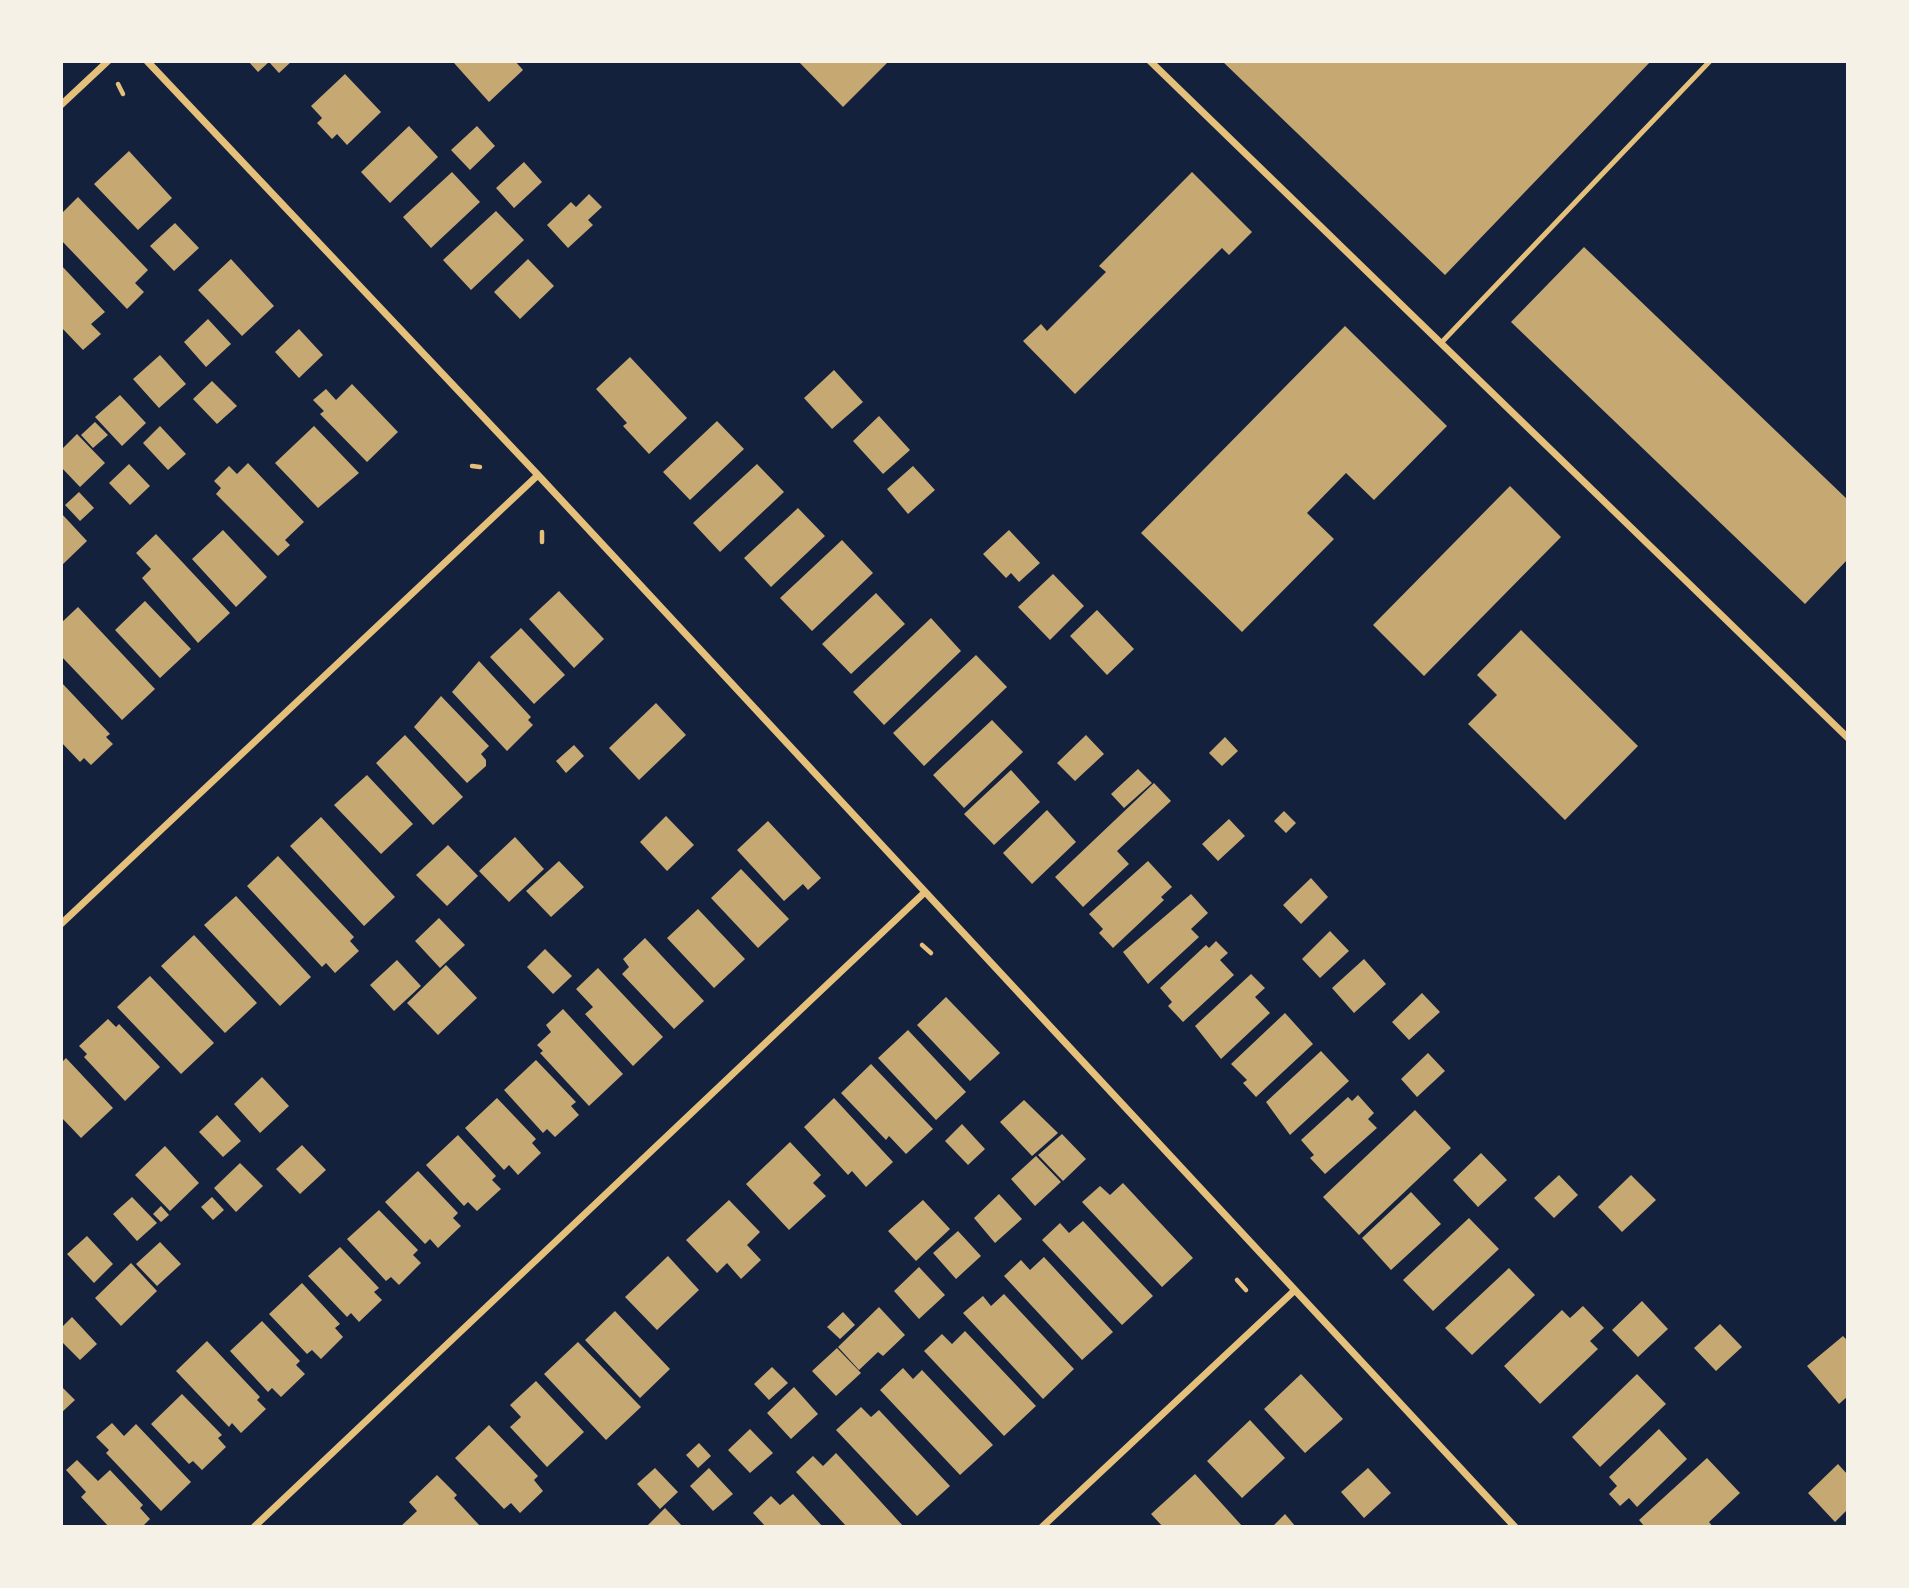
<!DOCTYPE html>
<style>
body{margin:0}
#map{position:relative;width:1909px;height:1588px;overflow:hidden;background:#14213d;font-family:"PT Sans Narrow",sans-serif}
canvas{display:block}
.frame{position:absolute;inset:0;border:63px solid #f6f1e7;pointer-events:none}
</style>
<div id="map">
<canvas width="1909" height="1588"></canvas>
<div class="frame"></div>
</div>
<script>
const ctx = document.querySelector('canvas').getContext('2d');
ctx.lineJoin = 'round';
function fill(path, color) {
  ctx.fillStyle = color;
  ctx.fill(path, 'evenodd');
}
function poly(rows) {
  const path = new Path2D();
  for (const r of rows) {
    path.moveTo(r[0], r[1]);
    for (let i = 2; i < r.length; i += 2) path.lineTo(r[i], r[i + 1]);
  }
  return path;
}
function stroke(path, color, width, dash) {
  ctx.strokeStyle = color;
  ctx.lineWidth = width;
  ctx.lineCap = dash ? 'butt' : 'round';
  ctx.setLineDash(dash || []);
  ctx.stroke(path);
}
fill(poly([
 [248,61,292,61,279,73,269,62,258,72],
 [456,61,515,61,523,70,489,102,454,63],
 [798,61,889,61,843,107],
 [1222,61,1651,61,1445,275],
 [345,74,381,112,347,145,337,134,332,139,317,123,322,118,311,106],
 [409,126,438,157,390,203,361,172],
 [477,126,495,146,470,170,451,150],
 [129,151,172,198,138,230,94,184],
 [524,162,542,182,514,208,496,188],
 [452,172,480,202,431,248,403,217],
 [1192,172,1252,232,1229,255,1222,248,1075,394,1023,341,1041,324,1047,331,1106,272,1099,266],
 [589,194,602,207,588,220,593,225,568,248,547,225,571,202,576,207],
 [78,197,148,270,135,283,144,292,127,309,61,240,61,214],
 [496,211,524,240,471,290,443,260],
 [175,223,199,248,174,271,150,246],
 [1584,247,1848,500,1848,559,1805,604,1511,322],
 [231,259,274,306,242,336,198,290],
 [528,259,554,286,520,319,494,292],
 [61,265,105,312,91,324,101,334,83,350,61,327],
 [208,319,231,344,206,367,184,342],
 [1345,326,1447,426,1374,500,1346,473,1307,513,1334,539,1242,632,1141,533],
 [299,329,323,355,299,378,275,352],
 [160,355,186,384,159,408,133,379],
 [630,357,687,418,649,454,623,426,627,423,596,389],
 [834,370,863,402,832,429,804,398],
 [212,381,237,406,217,424,193,399],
 [352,384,398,432,367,462,320,414,324,411,313,400,326,389,336,400],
 [120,395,146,423,122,446,95,417],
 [879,416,910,450,883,474,853,441],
 [717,421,744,449,690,500,663,472],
 [95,422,108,435,93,448,81,435],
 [160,426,186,454,168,470,143,443],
 [314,426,359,473,318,508,275,463],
 [77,434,105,463,80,487,61,467,61,450],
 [248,463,304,522,285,540,290,545,278,556,216,494,221,488,214,481,229,466,237,474],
 [129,464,150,486,130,505,109,483],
 [757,464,784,492,720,552,693,523],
 [913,466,935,490,908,514,887,489],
 [1510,486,1561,537,1424,676,1373,625],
 [79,492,94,508,80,521,65,505],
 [798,508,825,536,771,587,744,558],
 [61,513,87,541,61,566],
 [223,530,267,577,236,607,192,559],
 [1009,530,1040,563,1019,582,1011,573,1006,578,983,554],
 [156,534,230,613,198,643,142,578,151,569,136,553],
 [842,540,873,573,812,631,780,598],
 [1053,574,1084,606,1050,640,1018,607],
 [559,591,604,639,574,668,529,619],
 [876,593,905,624,851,674,822,644],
 [145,601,191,649,160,678,115,630],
 [78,607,155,689,122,720,61,656,61,623],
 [1097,610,1134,649,1107,675,1070,636],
 [931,618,961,651,884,725,853,692],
 [521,628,565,675,534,704,490,657],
 [1521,630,1638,746,1565,820,1468,724,1497,695,1477,675],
 [976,655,1007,687,924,766,893,733],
 [479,661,531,717,528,720,533,725,507,751,452,692],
 [61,682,110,734,106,737,113,744,91,765,84,758,80,762,61,742],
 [441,696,489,746,481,754,486,760,486,766,467,783,414,727],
 [656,703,686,735,639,780,609,748],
 [992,720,1023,752,964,808,933,775],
 [405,735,463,797,433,825,376,763],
 [1086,735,1104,754,1075,781,1057,763],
 [1225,737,1238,751,1222,766,1209,753],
 [574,745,584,756,566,773,556,761],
 [1138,769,1152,783,1124,808,1111,794],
 [1011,770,1040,802,994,845,964,814],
 [367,775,413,824,381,854,334,805],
 [1154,783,1171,801,1117,851,1129,864,1083,907,1055,877],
 [1047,810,1076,842,1032,884,1003,853],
 [1284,811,1296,823,1286,833,1274,821],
 [666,816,694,845,667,871,640,842],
 [321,817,395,897,364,926,290,846],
 [1229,819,1245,836,1218,861,1202,844],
 [768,821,821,878,808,890,803,884,784,901,737,850],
 [515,837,544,869,509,902,479,871],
 [448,845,478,876,447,906,416,875],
 [278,856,354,937,350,941,359,951,335,973,326,963,322,967,247,886],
 [559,861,584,887,551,917,526,891],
 [1148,861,1172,887,1161,897,1164,900,1113,948,1099,933,1103,929,1089,914],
 [741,869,789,919,758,948,711,898],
 [1311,878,1328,897,1301,924,1283,905],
 [1191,894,1208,913,1191,929,1199,937,1148,984,1123,952],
 [236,896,311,977,280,1006,204,925],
 [698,909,745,959,714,988,667,938],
 [439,918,465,945,440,968,415,941],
 [1330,931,1349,951,1320,978,1302,959],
 [194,935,257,1003,225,1033,161,966],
 [645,938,704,1001,674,1029,622,974,629,967,623,959],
 [1216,941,1228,953,1220,960,1234,975,1183,1022,1168,1006,1172,1002,1160,988,1206,945,1209,948],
 [545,949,572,976,553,994,527,967],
 [1364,959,1386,984,1354,1013,1332,988],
 [397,960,421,986,394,1011,370,985],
 [446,965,477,998,438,1035,407,1003],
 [598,968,663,1037,633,1066,585,1014,593,1007,576,989],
 [1251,974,1265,988,1255,997,1270,1013,1221,1059,1195,1026],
 [150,976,214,1043,181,1074,117,1007],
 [1422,993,1440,1012,1409,1040,1392,1022],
 [946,997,1000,1053,970,1081,917,1025],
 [563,1009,623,1074,589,1106,540,1053,543,1051,537,1045,551,1032,546,1025],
 [1285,1013,1313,1044,1256,1097,1243,1083,1247,1080,1231,1064],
 [108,1019,116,1027,119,1024,160,1067,125,1101,84,1057,87,1054,79,1046],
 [908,1030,966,1092,936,1120,878,1058],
 [1321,1051,1349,1081,1290,1135,1266,1102],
 [1428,1053,1445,1071,1417,1097,1401,1079],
 [66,1058,113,1108,81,1138,61,1117,61,1063],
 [536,1060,576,1102,571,1106,579,1115,555,1137,547,1129,543,1133,504,1090],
 [871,1064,933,1129,906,1154,889,1136,886,1140,841,1093],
 [262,1077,289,1106,260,1133,234,1104],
 [1358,1095,1374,1113,1368,1119,1377,1128,1325,1174,1310,1158,1314,1155,1301,1140,1348,1097,1352,1101],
 [497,1098,536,1139,532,1143,541,1153,518,1175,509,1165,504,1170,465,1128],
 [834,1098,893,1162,866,1187,852,1171,848,1175,804,1127],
 [1024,1100,1058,1133,1032,1156,1000,1122],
 [1415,1110,1451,1148,1359,1235,1323,1197],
 [217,1115,241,1141,223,1157,199,1132],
 [962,1124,985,1149,968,1165,945,1141],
 [1062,1134,1086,1159,1063,1181,1038,1155],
 [458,1135,496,1176,492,1180,501,1189,477,1211,468,1202,464,1206,426,1165],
 [790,1142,821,1175,813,1183,826,1196,789,1230,746,1184],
 [302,1145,326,1170,300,1194,276,1169],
 [165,1146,199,1183,170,1211,135,1175],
 [1481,1153,1507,1180,1478,1207,1453,1180],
 [1036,1156,1061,1182,1035,1206,1011,1179],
 [240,1163,263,1186,236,1212,214,1188],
 [418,1171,458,1213,453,1218,461,1226,438,1248,430,1239,425,1244,385,1202],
 [1559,1175,1578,1195,1554,1218,1534,1198],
 [1631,1175,1656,1200,1622,1232,1598,1207],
 [1123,1183,1193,1258,1162,1287,1082,1202,1100,1186,1110,1195],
 [1411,1192,1441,1224,1391,1270,1362,1238],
 [999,1194,1022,1219,995,1243,974,1218],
 [132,1197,157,1223,137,1241,113,1214],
 [212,1197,224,1210,213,1220,201,1207],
 [729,1200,760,1232,747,1245,761,1260,741,1279,727,1263,717,1273,686,1240],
 [923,1200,950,1229,916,1261,888,1231],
 [161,1206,169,1215,161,1222,153,1214],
 [379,1210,418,1250,413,1255,421,1263,399,1285,391,1277,386,1281,347,1239],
 [1469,1218,1499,1249,1433,1311,1403,1280],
 [1083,1221,1153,1296,1122,1325,1042,1240,1060,1223,1069,1233],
 [958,1231,981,1256,956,1279,933,1253],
 [87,1236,113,1264,94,1283,67,1254],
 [160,1242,181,1264,157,1286,136,1264],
 [340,1247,379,1288,374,1292,382,1300,359,1322,351,1313,347,1317,308,1276],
 [668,1256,699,1290,657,1330,625,1297],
 [1044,1257,1113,1332,1082,1360,1004,1276,1021,1260,1030,1270],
 [131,1263,157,1291,121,1326,95,1298],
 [919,1267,945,1295,919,1319,894,1291],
 [1509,1268,1535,1295,1472,1355,1445,1328],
 [302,1283,340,1324,335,1328,343,1337,321,1359,312,1350,307,1354,269,1314],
 [1004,1294,1074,1369,1043,1399,963,1313,983,1296,991,1306],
 [1642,1301,1668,1329,1638,1357,1612,1330],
 [1583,1306,1604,1328,1590,1341,1598,1349,1540,1404,1504,1366,1562,1310,1570,1318],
 [879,1307,905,1335,883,1356,878,1352,859,1370,838,1347],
 [615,1311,670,1369,640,1398,585,1340],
 [843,1312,855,1325,840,1339,827,1327],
 [72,1317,97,1344,80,1360,61,1341,61,1328],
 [262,1321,300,1361,296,1365,305,1374,281,1397,272,1388,268,1392,230,1351],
 [1720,1324,1742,1347,1716,1371,1694,1348],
 [965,1331,1036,1406,1004,1436,924,1351,942,1334,952,1344],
 [1843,1336,1848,1341,1848,1396,1839,1404,1807,1366],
 [207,1341,260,1397,257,1400,266,1409,241,1433,232,1423,229,1427,176,1371],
 [578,1342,641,1407,606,1440,544,1374],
 [837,1348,861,1373,836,1396,812,1371],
 [772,1367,788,1383,769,1400,754,1384],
 [903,1368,913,1379,922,1370,993,1445,960,1475,880,1390],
 [1301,1374,1343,1419,1305,1453,1264,1409],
 [1637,1374,1666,1404,1600,1467,1572,1437],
 [536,1381,584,1432,547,1467,510,1427,521,1417,510,1405],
 [61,1386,75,1400,61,1413],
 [794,1387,818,1414,791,1439,767,1413],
 [182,1394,222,1435,218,1438,226,1447,202,1470,193,1461,189,1464,151,1424],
 [861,1407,871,1417,879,1410,950,1486,917,1516,836,1430],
 [1250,1420,1285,1458,1242,1498,1207,1461],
 [112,1423,124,1436,136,1424,191,1482,161,1511,106,1453,109,1450,96,1437],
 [489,1425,538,1476,534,1480,543,1491,520,1513,511,1503,504,1509,455,1458],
 [750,1429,773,1453,750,1473,728,1450],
 [1659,1429,1687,1459,1637,1507,1629,1498,1620,1506,1609,1494,1617,1486,1609,1477],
 [699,1443,711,1456,698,1468,686,1455],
 [836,1453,904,1527,847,1527,796,1472,813,1456,823,1466],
 [1707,1458,1740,1493,1709,1522,1713,1527,1645,1527,1639,1520],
 [77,1460,98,1481,110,1470,143,1505,140,1508,150,1519,142,1527,109,1527,81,1497,86,1492,66,1470],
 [1838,1464,1848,1475,1848,1509,1835,1522,1808,1493],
 [655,1468,678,1492,660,1509,637,1484],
 [709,1468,733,1494,713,1511,690,1486],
 [1368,1468,1391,1493,1364,1518,1341,1492],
 [1195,1474,1243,1527,1163,1527,1151,1514],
 [437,1475,457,1495,454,1498,481,1527,400,1527,417,1511,409,1502],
 [793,1494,823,1527,766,1527,753,1513,771,1496,780,1505],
 [665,1508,683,1527,646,1527],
 [1285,1514,1296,1527,1272,1527]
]), '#c6a872');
stroke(poly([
 [118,84,123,94],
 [472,466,480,467],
 [542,532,542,542],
 [922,945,931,953],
 [1237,1280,1246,1290]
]), '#e5c07b', 4.5);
stroke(poly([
 [1441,343,1710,61]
]), '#e5c07b', 5);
stroke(poly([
 [147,61,538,475,1515,1527],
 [1150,61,1848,738],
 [61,105,108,61],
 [61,924,538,475],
 [254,1527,925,892],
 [1042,1527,1295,1290]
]), '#e5c07b', 7);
</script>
